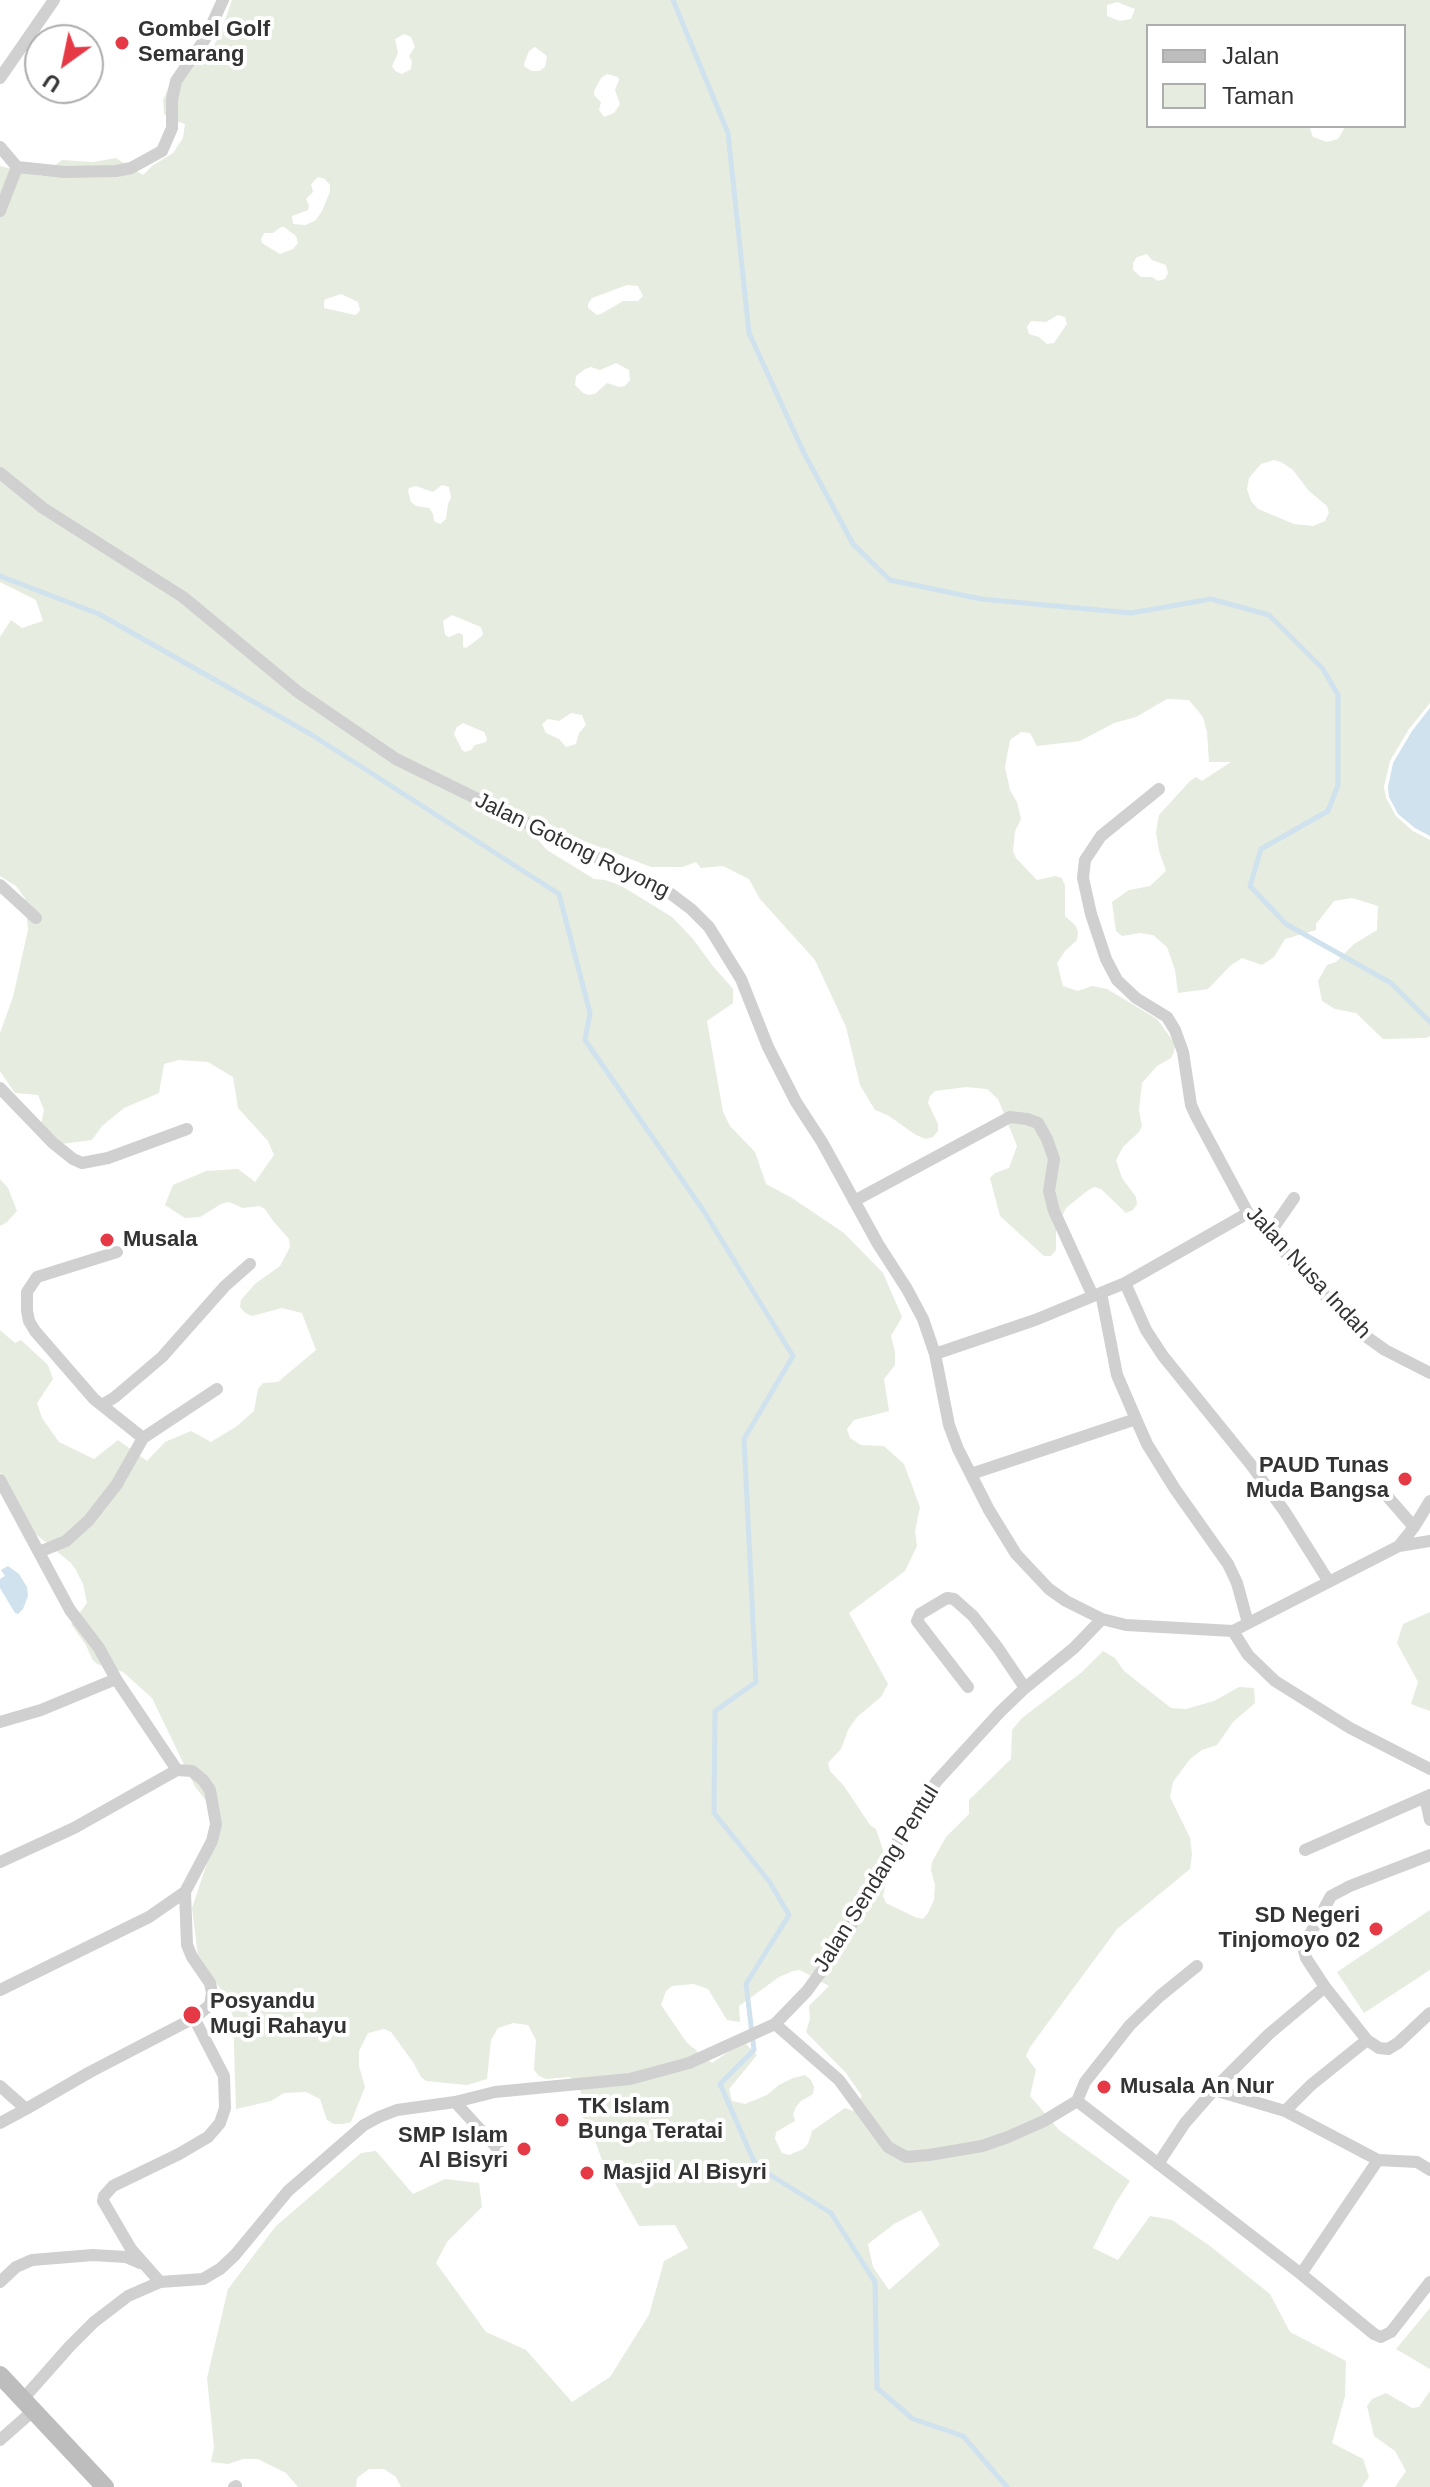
<!DOCTYPE html>
<style>
body{margin:0}
#map{position:relative;width:1430px;height:2487px;overflow:hidden;background:#fff;font-family:Helvetica,sans-serif}
canvas{display:block}
.legend{position:absolute;left:1146px;top:24px;width:260px;height:104px;box-sizing:border-box;background:#fff;border:2px solid #adadad;margin:0;padding:10px 14px;list-style:none;font-size:24px;color:#333}
.legend li{display:flex;align-items:center;gap:16px;height:40px}
.legend b{width:40px;border:2px solid #adadad}
.north{position:absolute;left:24px;top:24px;width:80px;height:80px;box-sizing:border-box;background:#fff;border:2px solid #adadad;border-radius:50%;rotate:213deg;font-size:22px;font-weight:700;line-height:32px;text-align:center;color:#333}
.north::after{content:'';display:block;margin:auto;width:28px;height:36px;background:#e63946;clip-path:polygon(50% 0,100% 100%,50% 72%,0 100%)}
</style>
<div id="map">
<canvas width="1430" height="2487"></canvas>
<ul class="legend">
<li><b style="height:10px;background:#bdbdbd"></b>Jalan</li>
<li><b style="height:22px;background:#e6ecdf"></b>Taman</li>
</ul>
<div class="north">U</div>
</div>
<script>
const ctx = document.querySelector('canvas').getContext('2d');
ctx.lineJoin = 'round';
function fill(path, color) {
  ctx.fillStyle = color;
  ctx.fill(path, 'evenodd');
}
function poly(rows) {
  const path = new Path2D();
  for (const r of rows) {
    path.moveTo(r[0], r[1]);
    for (let i = 2; i < r.length; i += 2) path.lineTo(r[i], r[i + 1]);
  }
  return path;
}
function stroke(path, color, width, dash) {
  ctx.strokeStyle = color;
  ctx.lineWidth = width;
  ctx.lineCap = dash ? 'butt' : 'round';
  ctx.setLineDash(dash || []);
  ctx.stroke(path);
}
function drawText(font, color, halo, rows, align = 'center') {
  ctx.font = font + ' Helvetica,sans-serif';
  ctx.lineWidth = 8;
  ctx.setLineDash([]);
  ctx.textBaseline = 'middle';
  ctx.strokeStyle = halo;
  ctx.fillStyle = color;
  for (const [text, x, y, turn = 0] of rows) {
    ctx.save();
    ctx.translate(x, y);
    ctx.rotate((+turn || 0) * Math.PI / 180);
    ctx.textAlign = isNaN(turn) ? turn : align;
    if (halo) ctx.strokeText(text, 0, 0);
    ctx.fillText(text, 0, 0);
    ctx.restore();
  }
}
fill(poly([
 [232,0,1430,0,1430,703,1409,729,1390,761,1384,787,1386,798,1396,816,1413,831,1430,840,1430,1036,1426,1038,1383,1039,1356,1013,1335,1009,1322,1001,1318,981,1327,965,1336,962,1354,944,1377,930,1378,906,1352,898,1334,901,1316,924,1316,930,1285,939,1274,957,1262,965,1242,958,1230,966,1208,989,1178,993,1175,970,1167,947,1153,935,1140,933,1122,936,1116,931,1112,902,1129,890,1150,886,1166,871,1159,851,1156,832,1159,815,1190,781,1196,777,1202,781,1231,762,1209,762,1207,732,1203,717,1189,700,1167,699,1136,717,1114,723,1080,741,1037,746,1030,733,1021,732,1010,740,1005,767,1010,790,1017,802,1021,819,1015,831,1013,851,1016,858,1037,880,1055,876,1062,878,1065,886,1065,916,1076,926,1078,933,1077,940,1065,951,1057,963,1063,986,1078,991,1092,986,1107,989,1157,1019,1175,1044,1174,1052,1171,1058,1157,1066,1142,1083,1139,1110,1142,1126,1139,1132,1123,1147,1116,1160,1122,1178,1136,1197,1137,1204,1133,1210,1126,1213,1101,1189,1094,1187,1087,1191,1066,1208,1056,1228,1056,1250,1051,1256,1044,1256,1000,1216,990,1178,995,1173,1009,1168,1017,1146,998,1099,987,1089,966,1087,935,1091,930,1096,928,1103,938,1124,938,1131,933,1137,926,1139,916,1135,889,1116,875,1110,860,1085,846,1027,815,960,760,899,749,879,723,866,701,868,696,862,682,867,651,867,584,841,531,815,532,833,547,850,594,879,605,880,620,885,672,917,693,939,712,965,733,989,733,1003,707,1021,723,1112,730,1126,755,1152,766,1184,792,1198,844,1233,883,1273,902,1317,891,1336,895,1352,895,1365,884,1379,889,1411,854,1420,847,1429,850,1438,861,1445,884,1446,904,1464,920,1507,915,1531,917,1546,905,1571,849,1613,888,1684,881,1697,857,1717,848,1730,841,1749,828,1763,830,1771,844,1786,870,1825,876,1829,883,1850,886,1881,883,1896,886,1903,915,1917,923,1919,928,1913,934,1900,935,1885,931,1870,932,1862,946,1837,969,1814,969,1800,1011,1759,1012,1730,1022,1718,1082,1672,1103,1651,1115,1658,1124,1671,1171,1708,1186,1709,1214,1701,1239,1687,1254,1688,1255,1703,1233,1722,1217,1745,1202,1750,1190,1759,1173,1782,1170,1797,1190,1838,1192,1854,1190,1869,1117,1929,1030,2047,1026,2056,1036,2070,1030,2096,1059,2130,1130,2181,1115,2204,1093,2248,1118,2260,1150,2216,1172,2220,1210,2246,1270,2294,1290,2332,1346,2361,1345,2396,1332,2443,1363,2459,1369,2477,1362,2487,401,2487,396,2477,384,2469,369,2469,357,2478,356,2487,298,2487,286,2473,258,2459,243,2459,228,2464,211,2462,214,2447,207,2378,228,2289,276,2226,361,2153,376,2151,413,2194,445,2179,479,2183,482,2207,447,2242,436,2263,486,2332,526,2350,572,2402,610,2377,649,2315,664,2261,688,2248,675,2225,639,2226,602,2160,592,2132,581,2114,581,2092,570,2077,546,2079,539,2076,534,2070,536,2040,528,2025,513,2023,498,2028,491,2040,487,2079,467,2085,426,2081,421,2077,413,2062,391,2032,384,2029,368,2033,359,2051,359,2066,365,2087,351,2122,343,2124,334,2124,327,2120,320,2099,306,2092,284,2093,271,2101,236,2109,233,2016,220,1988,199,1964,192,1908,221,1821,194,1785,152,1698,123,1672,97,1664,92,1659,86,1645,71,1624,87,1603,83,1584,76,1570,71,1563,32,1531,0,1472,0,1330,15,1343,21,1340,48,1365,53,1379,37,1403,42,1418,59,1442,94,1459,118,1440,147,1461,165,1442,191,1431,211,1442,237,1426,254,1411,258,1389,263,1383,278,1382,316,1350,302,1313,282,1308,252,1316,245,1313,240,1307,241,1300,255,1284,280,1266,290,1247,289,1239,274,1222,265,1209,259,1206,243,1208,229,1202,221,1204,200,1217,185,1218,165,1205,173,1185,206,1171,238,1169,255,1182,274,1155,268,1141,238,1108,233,1077,208,1062,179,1060,164,1064,159,1093,124,1108,102,1126,92,1140,62,1144,41,1124,44,1110,38,1095,15,1093,0,1071,0,1033,13,997,28,930,25,898,16,886,0,876,0,637,11,620,22,628,43,621,36,600,0,582,0,166,42,176,62,160,93,162,116,158,143,175,152,166,173,153,183,138,185,124,170,119,164,114,163,100,171,81,203,50,211,50,219,37],
 [1117,2,1135,9,1131,19,1120,21,1107,16,1107,5],
 [1148,26,1404,26,1404,126,1343,126,1344,129,1338,139,1327,142,1313,137,1309,126,1148,126],
 [404,34,411,37,415,47,409,56,412,62,411,69,402,74,395,71,392,66,398,53,395,39],
 [535,47,547,56,545,67,539,71,532,71,525,67,524,64,529,51],
 [607,74,618,77,619,80,615,90,620,104,614,113,604,117,599,110,601,102,594,95,594,91,601,78],
 [318,177,325,179,330,185,330,192,322,211,316,220,306,225,293,224,292,216,308,210,309,206,306,199,313,192,311,184],
 [281,227,284,227,296,236,298,243,293,249,280,254,262,243,261,239,264,233,273,233],
 [1147,254,1152,260,1166,265,1168,273,1165,279,1158,281,1152,277,1141,277,1133,270,1133,263,1137,257],
 [627,285,638,286,643,296,638,301,623,301,601,314,597,315,588,308,588,304,592,298],
 [341,294,358,302,360,310,358,313,355,315,324,308,324,301,326,299],
 [1058,315,1065,317,1067,324,1054,343,1047,344,1039,337,1029,334,1027,327,1031,321,1046,322],
 [616,363,629,370,630,380,625,386,619,387,607,383,595,394,588,395,583,393,575,385,576,376,585,369,591,367,600,370],
 [1274,460,1281,462,1293,470,1309,491,1327,506,1329,513,1325,521,1313,526,1294,524,1258,509,1251,501,1247,489,1249,478,1261,464],
 [442,485,449,487,451,498,448,504,446,519,440,524,434,521,433,514,429,508,416,506,411,502,408,491,409,488,416,486,433,492],
 [452,615,481,627,483,634,481,637,466,648,463,647,463,635,459,633,449,637,445,635,443,621],
 [571,713,582,715,586,725,579,733,576,744,566,747,559,739,546,733,542,724,548,719,559,721],
 [463,723,484,732,487,739,486,742,475,745,471,750,465,752,462,750,454,734,457,727],
 [800,1970,829,1986,809,2006,810,2019,806,2032,846,2073,862,2096,853,2111,845,2108,812,2131,808,2144,803,2149,789,2155,782,2153,775,2139,776,2132,795,2121,793,2114,796,2107,801,2101,813,2094,814,2087,811,2080,805,2075,793,2078,779,2085,767,2095,745,2104,732,2101,729,2089,757,2055,746,2044,737,2046,712,2063,687,2043,661,2005,666,1991,672,1986,694,1984,708,1989,727,2020,740,2022,739,2006,779,1977,793,1971],
 [921,2210,940,2245,889,2290,873,2267,868,2244,894,2224],
 [0,1179,8,1188,17,1211,7,1222,0,1226],
 [1430,1612,1430,1711,1411,1704,1418,1682,1397,1643,1403,1624],
 [1430,1910,1430,1970,1364,2013,1337,1972],
 [1430,2308,1430,2369,1396,2349],
 [1430,2391,1430,2487,1395,2487,1406,2471,1395,2451,1374,2436,1367,2406,1372,2399,1386,2393,1412,2408,1419,2407]
]), '#e6ecdf');
fill(poly([
 [1430,708,1430,836,1415,828,1398,814,1389,797,1388,787,1393,763,1412,731],
 [8,1566,19,1574,27,1587,28,1596,23,1609,18,1614,15,1613,0,1588,0,1579,5,1576,1,1570]
]), '#cfe2ee');
stroke(poly([
 [673,0,728,133,749,333,803,451,853,544,890,580,981,599,1131,613,1211,599,1269,615,1323,669,1338,695,1338,785,1328,811,1261,849,1250,886,1286,924,1391,983,1430,1022],
 [0,576,99,614,312,735,559,894,590,1013,585,1040,703,1210,793,1356,744,1439,756,1682,715,1711,714,1813,769,1881,789,1915,746,1984,754,2050,720,2084,756,2166,831,2213,875,2282,877,2388,913,2419,963,2436,1007,2487]
]), '#cfe2ee', 5);
stroke(poly([
 [0,78,54,0],
 [0,147,17,167,0,211],
 [17,167,65,172,116,171,131,168,162,151,172,128,172,100,176,81,205,39,223,0],
 [0,473,43,508,183,597,298,692,396,759,671,894,691,909,709,927,741,979,768,1047,796,1102,822,1142,878,1244,907,1289,923,1319,935,1354,949,1425,958,1449,989,1510,1016,1554,1049,1589,1066,1601,1102,1619,1126,1625,1233,1631,1399,1546,1414,1527,1430,1501],
 [1159,789,1101,836,1085,860,1083,878,1091,914,1106,959,1117,980,1136,998,1167,1017,1175,1030,1183,1052,1191,1105,1196,1116,1248,1213,1357,1330,1385,1350,1430,1373],
 [0,885,36,918],
 [0,1088,53,1143,73,1159,82,1163,108,1158,187,1129],
 [854,1201,1010,1117,1027,1119,1038,1123,1047,1139,1054,1159,1049,1191,1054,1211,1093,1296],
 [1248,1213,1125,1283,1146,1330,1163,1356,1252,1466,1285,1512,1329,1582],
 [1269,1234,1294,1198],
 [935,1354,1035,1320,1125,1283],
 [102,1405,115,1397,162,1357,225,1286,250,1264],
 [1136,1419,1147,1444,1175,1489,1228,1564,1237,1583,1248,1623],
 [143,1438,217,1389],
 [971,1474,1136,1419,1117,1375,1101,1293],
 [0,1480,70,1610,99,1648,116,1679,41,1710,0,1722],
 [1380,1488,1414,1527],
 [1399,1546,1430,1541],
 [39,1552,66,1541,89,1520,117,1484,143,1438,94,1399,35,1331,29,1321,27,1311,27,1292,37,1277,117,1252],
 [1233,1631,1248,1655,1275,1681,1350,1728,1430,1769],
 [116,1679,177,1770],
 [968,1687,917,1621,920,1614,947,1598,954,1599,973,1616,998,1648,1025,1688],
 [1425,1797,1430,1820],
 [1305,1850,1430,1795],
 [1430,1855,1350,1886,1331,1896,1303,1947,1306,1958,1325,1987,1367,2040,1379,2048,1388,2049,1398,2043,1430,2013],
 [0,1862,74,1828,177,1770,192,1771,203,1780,210,1790,216,1824,212,1841,185,1892,149,1917,0,1990],
 [775,2024,839,2080,888,2147,906,2157,929,2155,982,2146,1008,2137,1044,2121,1077,2101,1085,2082,1130,2025,1160,1996,1197,1966],
 [0,2086,26,2109,0,2123],
 [1214,2090,1285,2111,1378,2160,1417,2162,1430,2170],
 [1077,2101,1301,2274,1374,2334,1381,2337,1391,2332,1430,2282],
 [455,2102,499,2150],
 [26,2109,90,2072,194,2018,210,2005,212,1993,210,1983,192,1957,187,1945,185,1892],
 [1285,2111,1311,2085,1367,2040],
 [1158,2164,1185,2123,1220,2083,1269,2034,1325,1987],
 [1301,2274,1378,2160],
 [0,2282,16,2267,32,2260,93,2255,126,2257,140,2263],
 [160,2282,131,2249,103,2201,104,2196,113,2186,179,2154,208,2137,220,2123,225,2108,224,2076,194,2018],
 [23,2399,70,2346,94,2322,128,2296,160,2282,203,2279,220,2269,235,2255,288,2191,364,2125,379,2117,397,2110,455,2102,495,2092,630,2079,689,2063,775,2024,807,1991,839,1947,904,1830,936,1782,1000,1712,1025,1688,1074,1648,1102,1619],
 [0,2440,34,2410],
 [234,2487,236,2486]
]), '#d0d0d0', 12);
stroke(poly([
 [0,2375,105,2487]
]), '#bdbdbd', 18);
for (const [x, y, r, color] of [
 [122,43,8,"#e63946"],
 [107,1240,8,"#e63946"],
 [1405,1479,8,"#e63946"],
 [1376,1929,8,"#e63946"],
 [192,2015,10,"#e63946"],
 [1104,2087,8,"#e63946"],
 [562,2120,8,"#e63946"],
 [524,2149,8,"#e63946"],
 [587,2173,8,"#e63946"]
]) {
  const dot = new Path2D();
  dot.arc(x, y, r, 0, 2 * Math.PI);
  ctx.fillStyle = color;
  ctx.fill(dot);
  stroke(dot, '#fff', 3);
}
drawText('bold 22px', '#333', '#fff', [
 ["Gombel Golf",138,30],
 ["Semarang",138,55],
 ["Musala",123,1240],
 ["PAUD Tunas",1389,1466,"right"],
 ["Muda Bangsa",1389,1491,"right"],
 ["SD Negeri",1360,1916,"right"],
 ["Tinjomoyo 02",1360,1941,"right"],
 ["Posyandu",210,2002],
 ["Mugi Rahayu",210,2027],
 ["Musala An Nur",1120,2087],
 ["TK Islam",578,2107],
 ["Bunga Teratai",578,2132],
 ["SMP Islam",508,2136,"right"],
 ["Al Bisyri",508,2161,"right"],
 ["Masjid Al Bisyri",603,2173]
], 'left');
drawText('22px', '#333', '#fff', [
 ["Jalan Gotong Royong",572,846,26],
 ["Jalan Nusa Indah",1308,1273,47],
 ["Jalan Sendang Pentul",877,1879,-58]
]);
</script>
